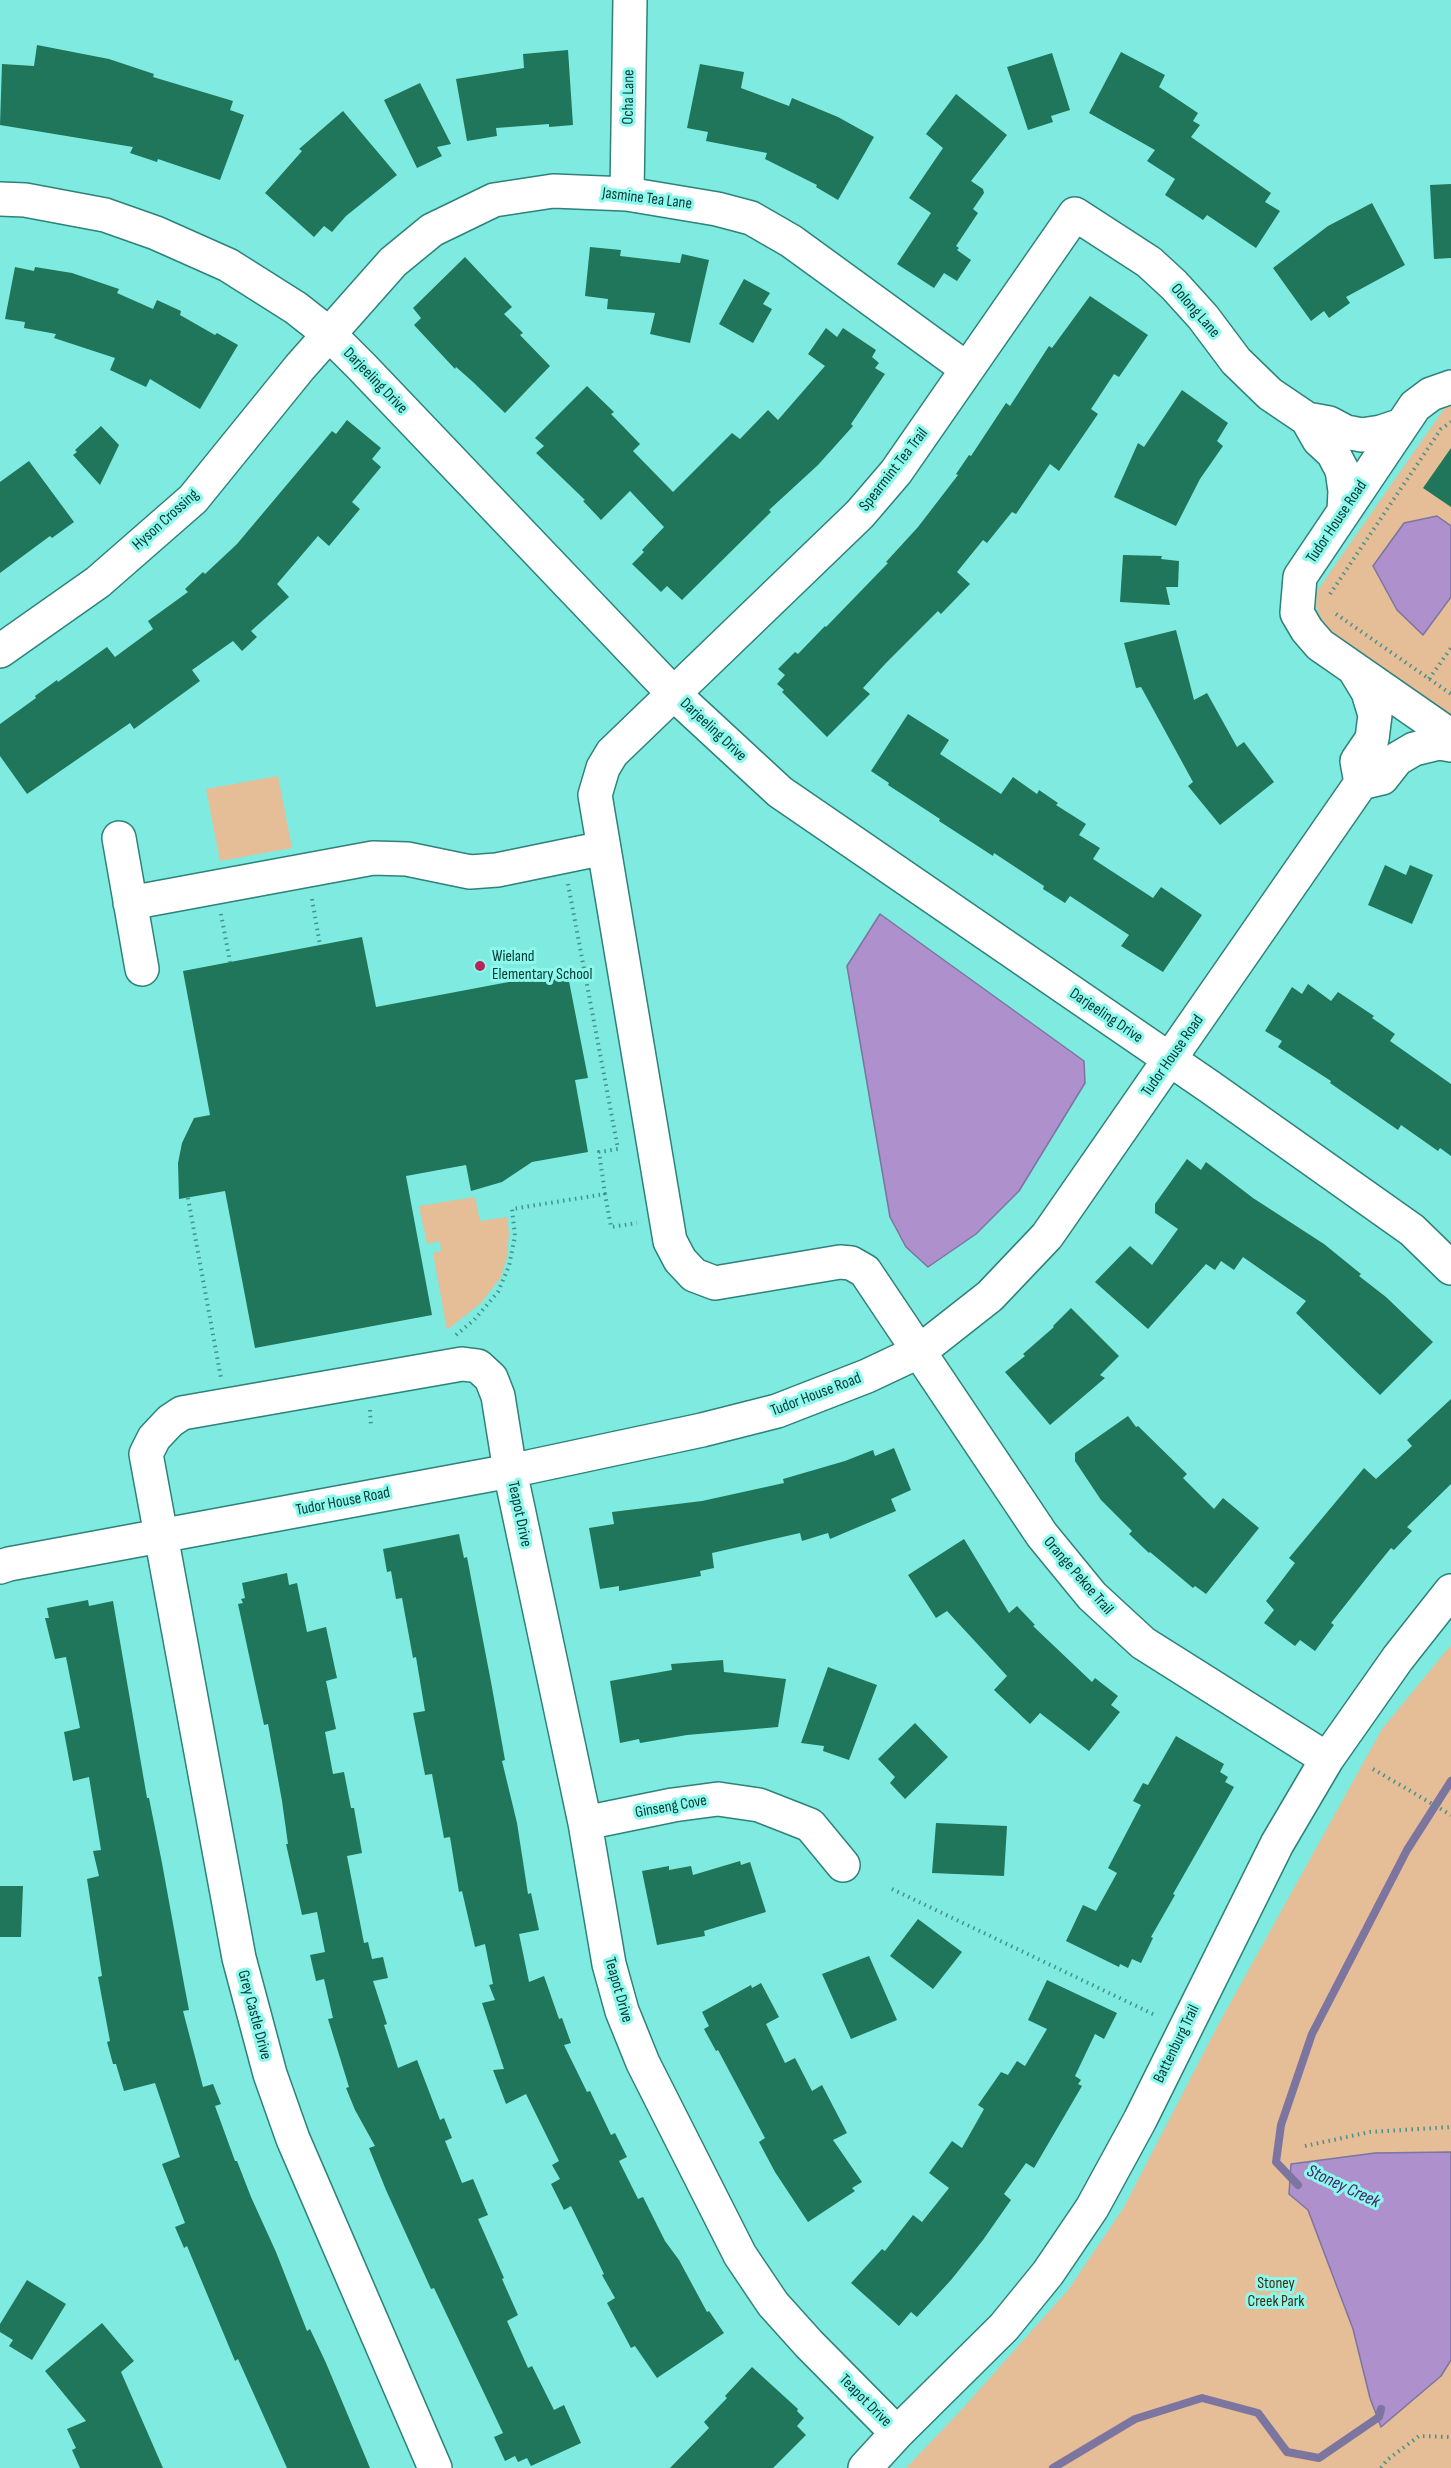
<!DOCTYPE html>
<style>
body{margin:0}
canvas{display:block;background:#7feadf}
</style>
<canvas width="1451" height="2468"></canvas>
<script>
const ctx = document.querySelector('canvas').getContext('2d');
ctx.lineJoin = 'round';
function fill(path, color) {
  ctx.fillStyle = color;
  ctx.fill(path, 'evenodd');
}
function poly(rows) {
  const path = new Path2D();
  for (const r of rows) {
    path.moveTo(r[0], r[1]);
    for (let i = 2; i < r.length; i += 2) path.lineTo(r[i], r[i + 1]);
  }
  return path;
}
function stroke(path, color, width, dash) {
  ctx.strokeStyle = color;
  ctx.lineWidth = width;
  ctx.lineCap = dash ? 'butt' : 'round';
  ctx.setLineDash(dash || []);
  ctx.stroke(path);
}
function drawText(font, color, halo, rows, align = 'center') {
  ctx.font = font + ' "Sofia Sans Condensed",sans-serif';
  ctx.lineWidth = 6;
  ctx.setLineDash([]);
  ctx.textBaseline = 'middle';
  ctx.strokeStyle = halo;
  ctx.fillStyle = color;
  for (const [text, x, y, turn = 0] of rows) {
    ctx.save();
    ctx.translate(x, y);
    ctx.rotate((+turn || 0) * Math.PI / 180);
    ctx.textAlign = isNaN(turn) ? turn : align;
    if (halo) ctx.strokeText(text, 0, 0);
    ctx.fillText(text, 0, 0);
    ctx.restore();
  }
}
fill(poly([
 [1451,405,1451,715,1325,627,1316,607,1317,591,1446,406],
 [278,776,292,848,220,861,206,789],
 [475,1197,480,1221,507,1217,509,1233,507,1257,501,1277,481,1303,447,1330,433,1253,441,1251,440,1241,427,1244,419,1206],
 [1451,1645,1451,2468,906,2468,963,2408,1068,2290,1124,2207,1217,2027,1382,1729]
]), '#e5bd96');
const water = poly([
 [1437,516,1451,526,1451,597,1423,635,1397,610,1373,566,1404,523,1437,516],
 [880,914,1084,1061,1085,1083,1019,1191,976,1234,928,1267,906,1247,890,1217,847,966,880,914],
 [1451,2152,1451,2360,1441,2376,1381,2427,1370,2398,1353,2329,1308,2210,1289,2194,1291,2164,1375,2153,1451,2152]
]);
fill(water, '#ae90cd');
stroke(water, '#7b759f', 1.5);
stroke(poly([
 [1298,2185,1276,2162,1281,2125,1312,2034,1407,1850,1451,1781],
 [1053,2468,1135,2419,1202,2398,1258,2413,1287,2452,1319,2458,1379,2417,1381,2409]
]), '#7b759f', 8);
fill(poly([
 [37,45,109,59,154,74,153,77,233,101,230,110,244,115,220,180,158,159,157,162,130,153,133,147,0,125,2,64,34,66],
 [568,50,573,125,549,127,549,124,496,128,497,136,467,141,456,79,524,68,523,54],
 [1121,52,1165,75,1159,87,1198,113,1193,121,1200,125,1191,137,1271,193,1265,202,1280,211,1256,248,1207,215,1203,220,1165,195,1175,179,1147,161,1155,150,1089,113],
 [1052,53,1070,110,1051,116,1053,122,1028,130,1007,67],
 [700,64,744,72,741,88,789,106,792,98,838,117,874,137,838,200,816,187,817,185,765,159,767,153,706,141,708,132,687,128],
 [420,83,451,144,437,147,442,156,417,168,384,100],
 [956,94,1007,135,971,181,983,189,984,193,973,209,978,213,956,246,959,248,957,250,971,260,957,281,944,273,934,288,897,264,931,213,909,198,943,148,926,134],
 [343,111,397,175,346,216,332,232,324,226,314,237,265,193,302,151,299,149],
 [1451,184,1451,258,1434,259,1430,185],
 [1372,203,1405,265,1346,297,1350,303,1329,318,1324,311,1311,321,1273,268,1328,226],
 [590,247,621,250,620,256,680,263,682,254,709,260,690,343,650,334,655,313,607,309,608,299,585,296],
 [465,257,512,307,504,314,523,333,520,335,550,366,505,413,473,382,456,367,455,369,414,325,421,318,413,308],
 [15,267,34,271,35,267,72,273,119,289,117,293,153,309,157,300,181,311,180,315,215,335,217,333,238,345,200,409,150,379,146,387,110,370,115,358,54,338,56,334,24,328,25,322,5,319],
 [744,279,770,293,763,304,772,309,753,343,719,324],
 [1090,296,1148,335,1119,377,1114,374,1091,409,1098,414,1059,471,1050,464,1016,514,1012,512,987,543,983,540,957,572,970,584,941,614,938,611,886,663,863,688,870,694,827,737,782,692,784,690,777,684,785,675,778,669,795,652,798,654,825,626,826,627,888,563,886,562,918,527,958,475,956,474,969,455,971,456,1006,403,1010,406,1049,346,1052,348],
 [826,328,837,337,843,328,876,350,872,357,879,363,875,368,885,374,851,424,853,426,818,465,769,510,771,512,682,600,667,586,661,592,632,564,644,552,642,550,664,527,630,491,601,520,583,501,585,500,536,453,544,446,535,438,587,386,614,412,611,414,640,444,633,451,673,492,732,433,740,439,768,410,778,420,825,366,808,354],
 [1182,390,1228,423,1217,441,1223,446,1200,479,1176,526,1114,497,1138,443,1144,447],
 [347,420,381,448,372,459,381,467,352,502,360,509,329,546,318,536,277,584,289,597,251,631,257,637,242,651,233,641,192,670,200,681,134,729,130,723,27,794,0,756,0,724,36,698,35,696,57,680,58,682,107,647,115,657,153,629,148,621,188,592,185,589,203,572,205,574,237,544,332,431,336,434],
 [101,426,119,445,100,485,73,455,77,452,75,450],
 [1451,448,1451,507,1423,488],
 [29,461,74,522,52,538,50,536,0,573,0,482],
 [1123,555,1162,556,1161,559,1179,561,1178,587,1166,587,1170,605,1120,602],
 [1176,630,1194,700,1207,693,1237,747,1244,742,1274,782,1220,825,1188,786,1193,782,1141,687,1136,688,1124,643],
 [908,714,949,740,940,754,1001,794,1013,777,1037,794,1039,790,1058,803,1056,805,1086,824,1079,835,1100,848,1093,859,1153,898,1161,887,1202,915,1163,972,1121,946,1129,935,1070,896,1065,903,1043,889,1044,886,994,853,993,856,939,821,940,819,888,785,889,783,871,771],
 [1385,865,1406,875,1410,865,1433,875,1412,924,1368,905],
 [362,937,376,1007,567,971,588,1078,575,1080,588,1152,532,1162,502,1182,471,1191,466,1165,406,1176,432,1315,255,1348,225,1191,179,1199,178,1163,182,1143,194,1118,210,1115,183,971],
 [1308,984,1331,1001,1338,992,1374,1016,1372,1018,1395,1034,1390,1041,1451,1084,1451,1156,1440,1148,1438,1151,1401,1125,1398,1130,1330,1083,1331,1081,1278,1047,1282,1041,1265,1031,1292,987,1302,994],
 [1187,1159,1201,1170,1206,1162,1253,1198,1324,1244,1361,1274,1359,1276,1386,1297,1433,1342,1380,1395,1296,1313,1306,1301,1243,1257,1234,1270,1221,1261,1215,1270,1206,1264,1148,1329,1095,1282,1130,1246,1152,1265,1178,1229,1155,1213,1155,1204],
 [1071,1308,1119,1356,1100,1375,1105,1378,1050,1425,1005,1372,1025,1356,1023,1354,1054,1327,1053,1326],
 [1451,1399,1451,1484,1407,1527,1412,1531,1394,1550,1391,1548,1373,1570,1331,1623,1334,1625,1315,1651,1300,1640,1295,1646,1264,1623,1274,1610,1266,1601,1295,1563,1289,1558,1364,1468,1376,1479,1412,1446,1407,1440],
 [1128,1416,1136,1427,1138,1426,1187,1474,1183,1478,1214,1509,1223,1498,1259,1528,1206,1594,1195,1586,1193,1588,1150,1552,1149,1553,1129,1534,1132,1531,1101,1500,1075,1461,1075,1453],
 [894,1448,911,1490,891,1499,896,1511,830,1539,828,1533,802,1541,800,1533,712,1553,714,1568,700,1571,701,1576,619,1591,619,1586,600,1589,589,1528,614,1524,612,1512,702,1501,784,1483,783,1479,845,1461,873,1450,875,1456],
 [459,1534,464,1558,467,1557,491,1682,505,1760,502,1761,517,1823,528,1894,531,1893,539,1930,519,1934,529,1982,544,1976,559,2019,562,2018,571,2043,564,2045,587,2092,590,2091,611,2135,615,2133,627,2157,619,2161,638,2199,643,2197,665,2241,679,2260,707,2312,709,2311,724,2333,657,2378,635,2346,631,2348,607,2303,615,2298,602,2275,604,2274,571,2206,564,2210,551,2184,560,2179,552,2165,559,2161,526,2094,506,2104,493,2070,504,2069,482,2003,495,2000,489,1985,493,1984,485,1944,475,1947,462,1891,459,1892,450,1837,444,1838,432,1774,425,1775,413,1713,425,1711,416,1657,413,1658,402,1598,396,1599,391,1571,387,1572,383,1549],
 [964,1539,1009,1613,1017,1606,1035,1625,1033,1626,1092,1682,1095,1678,1118,1696,1111,1705,1120,1712,1089,1751,1040,1713,1030,1724,994,1690,1007,1676,947,1611,936,1618,908,1575],
 [287,1573,289,1585,297,1583,307,1632,326,1627,337,1678,326,1681,336,1729,325,1732,333,1774,344,1772,351,1808,354,1808,362,1853,347,1856,364,1943,368,1942,372,1959,383,1957,388,1978,373,1981,387,2024,384,2025,398,2068,417,2060,440,2120,444,2118,452,2138,445,2141,462,2183,473,2179,488,2215,478,2219,504,2278,502,2279,518,2315,507,2321,528,2368,532,2366,554,2410,564,2405,581,2443,531,2466,527,2458,518,2462,515,2456,505,2461,494,2437,503,2433,434,2288,431,2289,386,2190,369,2148,375,2146,355,2110,346,2088,349,2087,328,2019,333,2018,324,1979,316,1981,310,1955,325,1952,317,1912,302,1915,286,1844,288,1844,282,1801,268,1724,264,1725,238,1604,243,1603,241,1599,245,1598,242,1583],
 [88,1600,89,1606,113,1601,147,1798,149,1798,162,1863,184,1984,189,2010,183,2011,203,2087,213,2084,221,2104,215,2106,235,2161,237,2161,251,2197,276,2252,307,2331,310,2329,326,2363,370,2468,287,2468,238,2359,235,2361,187,2246,184,2248,175,2227,185,2223,162,2164,180,2157,155,2083,124,2091,116,2064,113,2064,107,2042,110,2041,98,1977,102,1976,87,1879,99,1876,93,1851,101,1850,89,1777,73,1781,64,1732,80,1728,66,1657,55,1659,45,1618,49,1618,47,1608],
 [723,1660,724,1672,786,1679,778,1727,687,1735,640,1743,639,1739,620,1743,610,1681,672,1670,671,1664],
 [828,1667,877,1685,849,1760,823,1751,824,1746,801,1743],
 [915,1723,948,1757,905,1799,890,1783,895,1777,878,1759],
 [1176,1736,1224,1764,1220,1772,1228,1777,1225,1782,1234,1787,1173,1894,1175,1895,1151,1937,1153,1938,1141,1963,1132,1959,1128,1968,1120,1964,1119,1967,1066,1941,1083,1905,1096,1911,1117,1873,1108,1868,1141,1805,1133,1801,1143,1783,1148,1785],
 [936,1823,1007,1826,1004,1876,932,1873],
 [740,1861,741,1865,750,1862,766,1912,704,1931,705,1936,657,1945,642,1871,669,1866,669,1870,691,1866,693,1875],
 [0,1886,23,1886,21,1937,0,1937],
 [918,1919,962,1952,933,1989,890,1956],
 [869,1956,897,2020,851,2039,822,1974],
 [1047,1980,1117,2013,1104,2039,1095,2034,1075,2076,1081,2080,1078,2084,1082,2086,1034,2168,1026,2163,1004,2194,1011,2200,983,2240,951,2280,917,2317,911,2312,899,2326,851,2283,882,2249,885,2251,913,2215,922,2222,949,2188,929,2173,952,2141,962,2148,984,2109,978,2105,1001,2072,1008,2075,1017,2061,1025,2066,1047,2029,1028,2020],
 [761,1983,779,2017,766,2024,785,2063,795,2058,812,2091,822,2085,847,2133,833,2140,862,2182,852,2188,855,2191,808,2222,775,2172,759,2142,765,2138,718,2050,716,2051,704,2029,709,2026,702,2012,751,1985,752,1988],
 [27,2280,66,2304,32,2360,9,2346,13,2340,0,2332,0,2324],
 [102,2323,134,2361,121,2372,163,2468,80,2468,72,2450,76,2448,67,2429,86,2421,45,2371],
 [752,2367,798,2409,797,2411,804,2418,797,2426,806,2435,773,2468,670,2468,709,2428,704,2422,727,2398,725,2396]
]), '#1f765a');
const minor = poly([
 [627,194,630,0],
 [0,199,25,200,105,215,156,233,228,265,296,308,329,334,362,367,674,694,780,792,1210,1087,1412,1230,1451,1268],
 [1451,387,1431,394,1415,406,1300,577,1297,613,1307,630,1320,645,1451,736],
 [1307,419,1319,440,1333,453,1342,470,1345,491,1344,511],
 [0,651,98,582,193,499,300,367,393,262,432,230,494,200,553,191,627,194,717,209,751,218,791,241,967,369],
 [1354,669,1368,692,1375,715,1372,739,1357,761,1361,783],
 [119,838,142,969],
 [130,903,373,858,407,859,470,872,497,870,604,848],
 [0,1567,9,1564,510,1471,702,1430,777,1411,867,1376,920,1351,990,1296,1047,1236,1361,783,1382,778,1397,759,1414,749,1439,743,1451,745],
 [1327,1759,1143,1643,1092,1596,1042,1535,865,1271,851,1263,840,1262,715,1283,694,1275,680,1260,670,1241,595,795,603,768,612,753,860,514,896,472,1075,214,1149,262,1174,285,1203,317,1236,361,1270,394,1307,419,1329,423,1346,432,1362,435,1381,432,1402,425],
 [585,1823,673,1805,718,1799,759,1805,810,1825,843,1865],
 [435,2468,293,2139,270,2074,239,1958,146,1454,154,1438,170,1421,182,1413,462,1364,478,1366,491,1378,498,1396,510,1471,585,1823,609,1964,622,2011,643,2063,740,2255,773,2304,809,2344,897,2433],
 [865,2468,897,2433,1004,2327,1048,2273,1092,2208,1140,2120,1277,1844,1327,1759,1398,1658,1451,1591]
]);
stroke(minor, '#2e827a', 36);
stroke(poly([
 [1330,594,1441,429,1451,422],
 [1336,614,1451,694],
 [1429,679,1451,648],
 [568,884,618,1149,599,1152,605,1194],
 [312,899,320,945],
 [221,914,230,962],
 [188,1198,221,1378],
 [456,1335,474,1320,498,1292,509,1266,515,1236,512,1209,605,1194,611,1227,637,1223],
 [370,1410,371,1427],
 [1373,1769,1451,1815],
 [892,1889,1155,2015],
 [1305,2146,1370,2132,1451,2127],
 [1381,2468,1387,2460,1419,2436,1451,2437]
]), '#44938c', 4, [1.5, 4.5]);
stroke(minor, '#fff', 33);
for (const [x, y, r, color] of [
 [480,966,6,"#b52657"]
]) {
  const dot = new Path2D();
  dot.arc(x, y, r, 0, 2 * Math.PI);
  ctx.fillStyle = color;
  ctx.fill(dot);
  stroke(dot, '#8df8ec', 2);
}
drawText('16px', '#053733', '#8df8ec', [
 ["Ocha Lane",629,97,-89],
 ["Jasmine Tea Lane",647,199,7],
 ["Oolong Lane",1195,311,49],
 ["Darjeeling Drive",375,381,46],
 ["Spearmint Tea Trail",894,470,-52],
 ["Hyson Crossing",166,520,-42],
 ["Tudor House Road",1337,522,-56],
 ["Darjeeling Drive",713,730,43],
 ["Darjeeling Drive",1106,1016,34],
 ["Tudor House Road",1173,1056,-55],
 ["Tudor House Road",816,1395,-21],
 ["Tudor House Road",343,1502,-11],
 ["Teapot Drive",519,1514,78],
 ["Orange Pekoe Trail",1078,1576,49],
 ["Ginseng Cove",671,1807,-10],
 ["Teapot Drive",618,1990,74],
 ["Grey Castle Drive",254,2015,75],
 ["Battenburg Trail",1177,2044,-64],
 ["Teapot Drive",865,2401,45]
]);
drawText('16px', '#053733', '#8df8ec', [
 ["Wieland",492,957],
 ["Elementary School",492,975]
], 'left');
drawText('16px', '#422c14', '#8df8ec', [
 ["Stoney",1276,2284],
 ["Creek Park",1276,2302]
]);
drawText('italic 18px', '#461d65', '#8df8ec', [
 ["Stoney Creek",1343,2187,25]
]);
</script>
